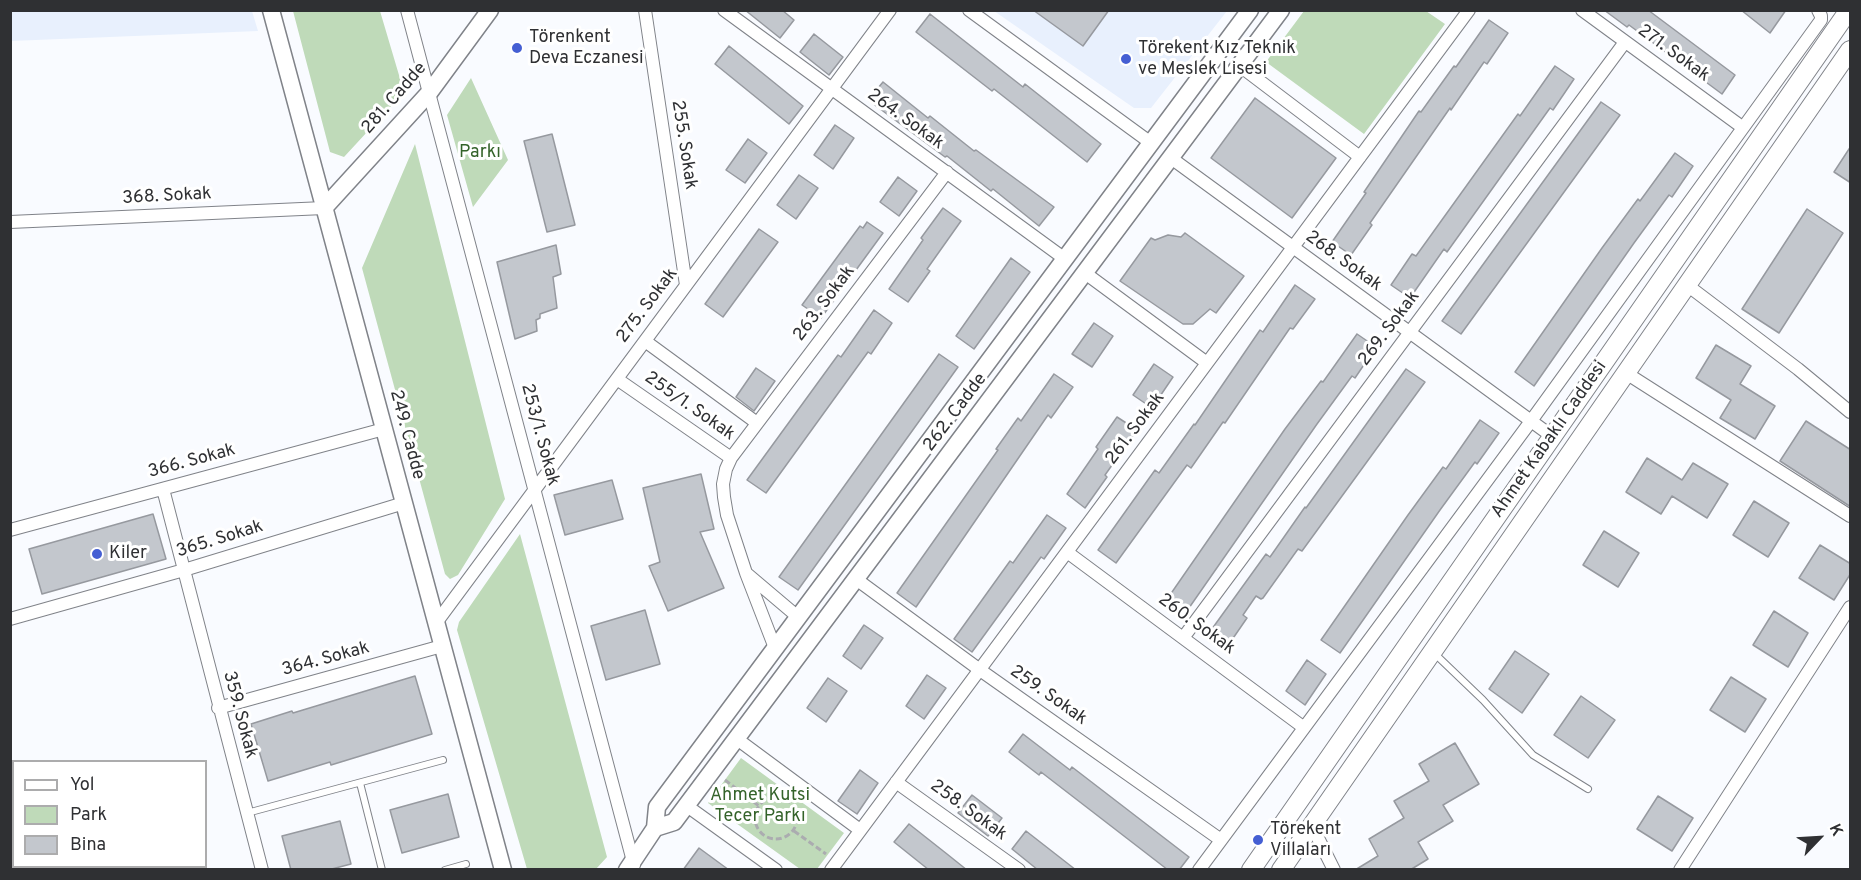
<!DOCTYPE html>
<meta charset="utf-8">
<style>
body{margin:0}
#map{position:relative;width:1861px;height:880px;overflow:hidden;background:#f9fbff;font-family:Overpass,sans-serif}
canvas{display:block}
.frame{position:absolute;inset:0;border:12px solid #2f3033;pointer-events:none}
.legend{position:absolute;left:12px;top:760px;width:195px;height:108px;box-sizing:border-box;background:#fff;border:2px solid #acacad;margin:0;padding:8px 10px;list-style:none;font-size:18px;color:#2f3033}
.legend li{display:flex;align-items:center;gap:12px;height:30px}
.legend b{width:30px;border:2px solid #acacad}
.north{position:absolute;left:1789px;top:808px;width:60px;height:60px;-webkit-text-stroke:4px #fff;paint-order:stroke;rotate:65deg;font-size:16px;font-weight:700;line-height:24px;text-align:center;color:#2f3033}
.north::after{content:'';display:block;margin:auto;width:21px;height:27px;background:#2f3033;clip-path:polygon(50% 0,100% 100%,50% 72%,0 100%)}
</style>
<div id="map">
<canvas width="1861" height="880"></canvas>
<div class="frame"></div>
<ul class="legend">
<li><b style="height:8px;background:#fff"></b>Yol</li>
<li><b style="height:16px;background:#bfdab9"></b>Park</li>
<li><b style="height:16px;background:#c3c7cd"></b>Bina</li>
</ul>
<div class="north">K</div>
</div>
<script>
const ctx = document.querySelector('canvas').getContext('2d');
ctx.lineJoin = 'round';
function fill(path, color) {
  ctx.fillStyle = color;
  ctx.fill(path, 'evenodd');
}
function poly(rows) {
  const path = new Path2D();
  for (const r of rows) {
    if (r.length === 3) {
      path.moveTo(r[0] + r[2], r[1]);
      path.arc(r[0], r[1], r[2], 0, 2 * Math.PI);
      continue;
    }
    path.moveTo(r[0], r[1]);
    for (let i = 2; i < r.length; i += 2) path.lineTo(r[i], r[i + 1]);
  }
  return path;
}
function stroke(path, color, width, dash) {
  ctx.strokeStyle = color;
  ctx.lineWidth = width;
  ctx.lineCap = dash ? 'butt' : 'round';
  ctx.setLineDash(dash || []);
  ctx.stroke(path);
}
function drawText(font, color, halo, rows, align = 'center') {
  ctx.font = font + ' Overpass,sans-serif';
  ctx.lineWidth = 6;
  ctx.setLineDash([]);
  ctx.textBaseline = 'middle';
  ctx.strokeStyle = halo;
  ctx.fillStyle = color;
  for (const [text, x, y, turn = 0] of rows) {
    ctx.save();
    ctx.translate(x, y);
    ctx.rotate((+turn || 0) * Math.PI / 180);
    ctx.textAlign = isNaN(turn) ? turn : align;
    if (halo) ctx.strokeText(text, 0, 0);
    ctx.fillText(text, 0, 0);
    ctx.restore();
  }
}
fill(poly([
 [10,11,252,11,258,31,11,41],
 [994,11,1227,11,1151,108,1134,108]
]), '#e8f0fd');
fill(poly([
 [293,11,380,11,404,92,344,157,330,152],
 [1304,11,1426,11,1445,24,1364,134,1266,62],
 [471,78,508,160,473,207,447,115],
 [415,144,505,499,458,575,450,579,445,574,362,268],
 [520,534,607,857,596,869,527,869,457,630,459,622],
 [741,758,844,833,817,869,800,869,708,803]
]), '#bfdab9');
const building = poly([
 [745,10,782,10,794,20,780,38,745,10],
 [1033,10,1109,10,1083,46,1033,10],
 [1604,10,1648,10,1735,75,1722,94,1629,25,1627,27,1604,10],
 [1741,10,1786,10,1770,33,1741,10],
 [930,14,1023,87,1025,84,1101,144,1087,162,994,89,992,91,916,32,930,14],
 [1489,20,1508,33,1487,64,1484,62,1451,110,1450,108,1370,223,1372,225,1351,255,1332,242,1366,193,1364,192,1419,111,1421,112,1454,66,1456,67,1489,20],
 [814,34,843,57,829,75,800,52,814,34],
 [729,46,803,106,789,124,715,64,729,46],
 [1555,66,1574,79,1553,110,1550,108,1447,252,1444,249,1410,298,1391,285,1412,254,1416,256,1518,114,1520,116,1555,66],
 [883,82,928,118,930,116,974,151,976,150,1054,207,1039,226,993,189,991,191,947,156,945,157,868,100,883,82],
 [1255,98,1336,158,1292,218,1211,158,1255,98],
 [1601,102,1620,115,1461,334,1442,321,1601,102],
 [835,125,854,138,833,169,814,155,835,125],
 [552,134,575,225,547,232,524,141,552,134],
 [748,139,767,153,745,183,726,170,748,139],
 [1851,146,1851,183,1834,172,1851,146],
 [1675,153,1693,166,1672,197,1669,195,1634,243,1534,386,1515,372,1602,248,1638,199,1640,201,1675,153],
 [799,175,818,188,796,219,777,205,799,175],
 [898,177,917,191,899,216,880,202,898,177],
 [943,208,961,221,927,269,930,271,908,302,889,289,923,240,921,238,943,208],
 [1807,209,1843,233,1779,333,1742,309,1807,209],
 [867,222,883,233,821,318,802,305,860,226,863,228,867,222],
 [759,229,778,242,723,317,705,304,759,229],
 [1185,233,1244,276,1216,313,1210,309,1193,324,1183,324,1120,281,1151,238,1155,240,1168,235,1181,237,1185,233],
 [556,245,561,274,553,277,557,308,540,314,540,318,536,320,537,331,515,339,497,262,556,245],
 [1011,258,1030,272,974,349,956,336,1011,258],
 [1295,285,1315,299,1293,329,1290,328,1225,423,1223,422,1191,468,1187,465,1116,563,1098,550,1155,470,1159,473,1194,424,1195,425,1260,330,1263,332,1295,285],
 [874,310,892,323,871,354,868,352,766,493,747,480,838,355,841,357,874,310],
 [1094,323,1113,336,1092,367,1072,354,1094,323],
 [1357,334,1376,347,1355,378,1352,376,1317,424,1182,618,1163,605,1285,429,1321,381,1323,382,1357,334],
 [1716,345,1751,366,1740,384,1775,406,1755,439,1720,418,1731,400,1696,378,1716,345],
 [939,354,958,367,798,590,779,577,939,354],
 [1154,364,1173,377,1152,408,1133,395,1154,364],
 [756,368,775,381,754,411,736,397,756,368],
 [1406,369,1425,382,1302,551,1298,549,1263,598,1261,599,1256,596,1243,615,1247,618,1227,647,1209,633,1266,554,1270,557,1305,507,1306,508,1406,369],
 [1054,374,1073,387,1051,418,1048,415,916,607,897,593,998,450,996,449,1018,418,1021,421,1054,374],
 [1117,417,1137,430,1105,475,1107,477,1085,508,1067,494,1098,449,1096,447,1117,417],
 [1480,420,1499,433,1477,464,1475,462,1440,510,1340,653,1321,640,1408,515,1443,467,1446,469,1480,420],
 [1806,421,1851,450,1851,507,1780,461,1806,421],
 [1647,458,1682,480,1693,463,1728,484,1707,518,1672,496,1661,514,1626,492,1647,458],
 [701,474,714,529,700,532,724,588,668,611,649,566,660,562,643,488,701,474],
 [612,480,623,519,565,535,554,495,612,480],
 [1754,501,1789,523,1768,557,1733,535,1754,501],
 [153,514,166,559,42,594,29,549,153,514],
 [1047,515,1066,528,1044,559,1041,557,972,652,954,639,1010,561,1013,563,1047,515],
 [1604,531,1639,553,1618,587,1583,565,1604,531],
 [1820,545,1851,564,1851,573,1834,600,1799,578,1820,545],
 [645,610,660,664,606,680,591,626,645,610],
 [1774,611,1808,633,1788,667,1753,645,1774,611],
 [864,625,883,638,861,669,843,656,864,625],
 [1515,651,1549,674,1522,713,1489,689,1515,651],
 [1307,660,1326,674,1305,705,1286,691,1307,660],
 [927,675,946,688,924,719,906,706,927,675],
 [415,676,432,734,331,765,330,762,268,781,251,724,292,711,293,713,415,676],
 [1731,677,1766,699,1745,732,1710,710,1731,677],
 [828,678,847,691,826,722,807,708,828,678],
 [1581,696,1615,720,1588,758,1554,735,1581,696],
 [1023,734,1070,770,1072,767,1189,857,1179,870,1168,870,1041,772,1039,775,1009,752,1023,734],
 [1455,743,1479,784,1443,805,1453,821,1418,842,1428,859,1410,870,1355,870,1378,856,1369,839,1404,818,1394,801,1429,781,1419,764,1455,743],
 [860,770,878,783,857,814,838,801,860,770],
 [448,794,459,837,402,853,390,810,448,794],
 [972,795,1002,818,988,836,958,813,972,795],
 [1658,796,1693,818,1672,851,1637,829,1658,796],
 [340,821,351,864,328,870,291,870,282,836,340,821],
 [909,824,947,854,967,870,929,870,894,842,909,824],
 [1026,831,1076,870,1038,870,1012,849,1026,831],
 [699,848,729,870,683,870,699,848]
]);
fill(building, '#c3c7cd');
stroke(building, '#96999f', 1.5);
const service = poly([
 [1435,654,1483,700,1533,755,1588,789],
 [360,783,382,870],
 [247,813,443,760],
 [445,870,466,864]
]);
const minor = poly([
 [407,10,634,865],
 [645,10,686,285],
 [724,10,1065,259],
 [969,10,1151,143],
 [1582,10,1742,127],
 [1240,66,1360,157],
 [1171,158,1553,437],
 [10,222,324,208],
 [1085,273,1207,363],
 [1687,285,1798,369,1850,412],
 [645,341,757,423],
 [1626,373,1850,516],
 [617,379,731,458,726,469,723,484,724,497,727,515,746,573],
 [731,458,947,172],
 [163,489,262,870],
 [10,530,384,429],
 [1067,552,1303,727],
 [856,579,980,670,1221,840],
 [10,619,184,570,404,503],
 [436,623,890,10],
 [1183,638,1625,42],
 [775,648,746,573,798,617],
 [218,708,442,646],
 [737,739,860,830],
 [10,775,14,786],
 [896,782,1019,870],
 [687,806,776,870],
 [1312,826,1334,870],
 [36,866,36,870],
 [831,870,1469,10],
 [1199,870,1531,421,1821,20,1821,16,1818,10],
 [1680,870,1850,607]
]);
const tertiary = poly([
 [271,10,503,870],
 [324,208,429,93,490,10],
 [655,828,674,822,1281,10],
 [627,870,655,828,657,807,1250,10]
]);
const secondary = poly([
 [1251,870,1849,10],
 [1281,870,1850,50]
]);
stroke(service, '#808389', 8);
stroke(minor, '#808389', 14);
stroke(tertiary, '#808389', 19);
stroke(secondary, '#808389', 20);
stroke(poly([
 [725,780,759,806],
 [776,818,21],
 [794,831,826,854]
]), '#abacb0', 3, [6, 3]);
stroke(service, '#fff', 6);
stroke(minor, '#fff', 12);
stroke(tertiary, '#fff', 16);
stroke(secondary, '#fff', 18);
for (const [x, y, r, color] of [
 [517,48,6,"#455fd3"],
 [1126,59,6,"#455fd3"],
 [97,554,6,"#455fd3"],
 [1258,840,6,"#455fd3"]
]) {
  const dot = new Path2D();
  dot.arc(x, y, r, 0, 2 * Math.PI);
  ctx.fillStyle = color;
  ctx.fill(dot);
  stroke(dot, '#fff', 2);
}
drawText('18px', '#2f3033', '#fff', [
 ["Törenkent",529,38],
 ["Deva Eczanesi",529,59],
 ["Törekent Kız Teknik",1138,49],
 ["ve Meslek Lisesi",1138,70],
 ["Kiler",109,554],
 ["Törekent",1270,830],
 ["Villaları",1270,851]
], 'left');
drawText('18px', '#2f3033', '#fff', [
 ["271. Sokak",1673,54,36],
 ["281. Cadde",395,99,-49],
 ["264. Sokak",905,120,36],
 ["255. Sokak",683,145,81],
 ["368. Sokak",167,197,-3],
 ["268. Sokak",1343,262,36],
 ["263. Sokak",825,304,-53],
 ["275. Sokak",648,306,-53],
 ["269. Sokak",1390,329,-53],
 ["255/1. Sokak",689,407,35],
 ["262. Cadde",956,413,-53],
 ["261. Sokak",1136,429,-53],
 ["249. Cadde",406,435,75],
 ["253/1. Sokak",539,435,75],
 ["Ahmet Kabaklı Caddesi",1550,440,-55],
 ["366. Sokak",192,462,-15],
 ["365. Sokak",220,540,-17],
 ["260. Sokak",1196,625,36],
 ["364. Sokak",326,660,-15],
 ["259. Sokak",1048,696,35],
 ["359. Sokak",239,715,75],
 ["258. Sokak",968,811,36]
]);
drawText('18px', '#34632a', '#fff', [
 ["Parkı",480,153],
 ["Ahmet Kutsi",760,796],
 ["Tecer Parkı",760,817]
]);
</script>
